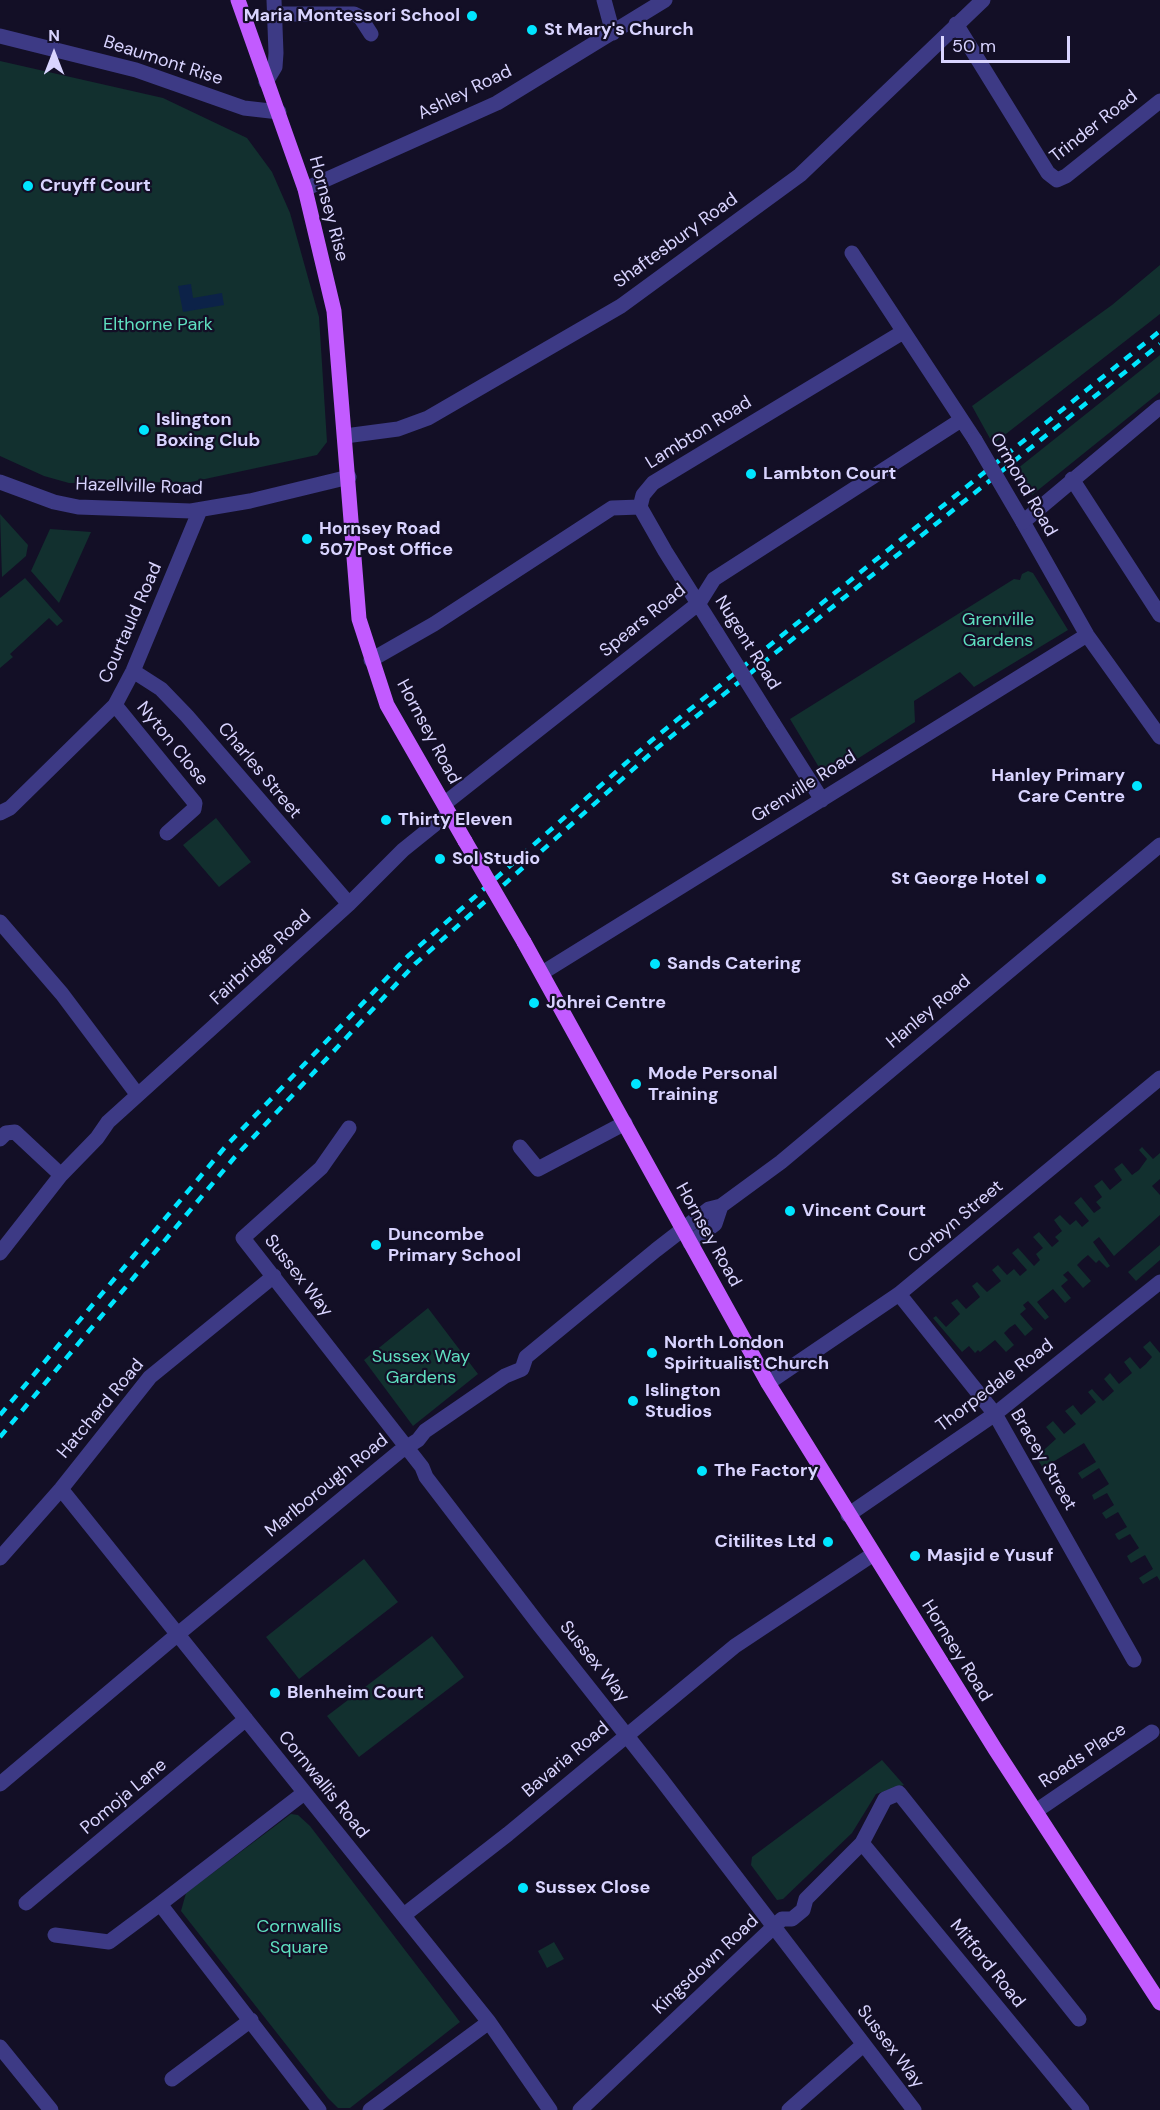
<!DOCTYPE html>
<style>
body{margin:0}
#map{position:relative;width:1160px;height:2110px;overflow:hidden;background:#130f26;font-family:"DM Sans",sans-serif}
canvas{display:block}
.north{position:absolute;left:24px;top:24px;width:60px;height:60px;-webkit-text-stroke:4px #130f26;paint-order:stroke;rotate:0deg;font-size:16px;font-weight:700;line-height:24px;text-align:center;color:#d9d4ff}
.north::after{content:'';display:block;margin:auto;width:21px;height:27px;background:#d9d4ff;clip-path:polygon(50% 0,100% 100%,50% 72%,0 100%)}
.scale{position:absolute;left:941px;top:36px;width:129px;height:27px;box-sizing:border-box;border:3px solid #d9d4ff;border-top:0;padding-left:8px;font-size:18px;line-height:21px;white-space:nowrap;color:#d9d4ff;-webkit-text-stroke:4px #130f26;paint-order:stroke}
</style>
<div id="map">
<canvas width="1160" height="2110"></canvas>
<div class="north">N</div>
<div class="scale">50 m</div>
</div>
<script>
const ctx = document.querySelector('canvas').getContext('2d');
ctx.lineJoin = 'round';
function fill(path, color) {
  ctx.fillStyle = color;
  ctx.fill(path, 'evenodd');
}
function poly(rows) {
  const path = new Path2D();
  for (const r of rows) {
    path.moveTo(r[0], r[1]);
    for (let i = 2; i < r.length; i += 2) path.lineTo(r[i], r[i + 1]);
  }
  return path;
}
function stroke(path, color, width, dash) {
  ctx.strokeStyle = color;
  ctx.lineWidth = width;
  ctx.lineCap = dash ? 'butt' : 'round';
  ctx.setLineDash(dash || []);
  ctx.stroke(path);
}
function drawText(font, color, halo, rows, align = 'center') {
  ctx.font = font + ' "DM Sans",sans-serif';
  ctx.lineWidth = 4.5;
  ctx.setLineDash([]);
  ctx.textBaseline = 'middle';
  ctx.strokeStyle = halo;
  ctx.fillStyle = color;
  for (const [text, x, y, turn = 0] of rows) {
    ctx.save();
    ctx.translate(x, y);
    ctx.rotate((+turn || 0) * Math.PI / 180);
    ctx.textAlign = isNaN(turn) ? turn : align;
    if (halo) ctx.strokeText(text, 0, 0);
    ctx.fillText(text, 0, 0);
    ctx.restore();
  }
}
fill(poly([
 [0,61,163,98,247,138,272,172,290,213,319,317,327,442,317,455,191,482,69,483,44,476,0,456],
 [1160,265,1160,314,993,444,972,406,1112,305],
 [1160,355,1160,392,1032,495,1017,469],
 [0,514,28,545,26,556,2,577],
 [50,529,91,532,59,603,31,571],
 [1028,571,1033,573,1068,630,974,687,960,672,914,701,915,722,826,779,790,719,1014,579,1020,580,1022,574],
 [25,578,63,621,57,626,49,618,10,654,13,657,0,668,0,598],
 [216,818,251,862,219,887,183,845],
 [1142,1147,1153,1159,1160,1153,1160,1179,1152,1186,1160,1195,1160,1215,1114,1256,1099,1237,1093,1242,1110,1266,1107,1268,1099,1260,1096,1263,1088,1255,1082,1260,1077,1265,1091,1281,1083,1288,1068,1271,1063,1275,1068,1280,1061,1286,1071,1298,1065,1303,1053,1289,1037,1302,1049,1317,1045,1320,1028,1301,1023,1305,1026,1309,1020,1314,1033,1329,1025,1336,1015,1324,1009,1328,1004,1333,1014,1345,1006,1352,995,1340,980,1352,978,1350,975,1353,969,1346,962,1352,933,1318,936,1316,946,1327,960,1314,951,1303,957,1299,966,1309,980,1297,972,1286,977,1282,987,1292,1001,1281,992,1270,998,1265,1007,1275,1014,1269,1020,1276,1027,1270,1012,1253,1018,1248,1034,1266,1040,1260,1036,1254,1043,1248,1033,1237,1039,1232,1052,1247,1059,1241,1055,1237,1062,1231,1054,1220,1060,1215,1070,1225,1076,1220,1082,1227,1089,1221,1074,1203,1081,1197,1094,1213,1101,1208,1096,1202,1102,1197,1094,1186,1102,1180,1110,1190,1122,1180,1114,1169,1122,1163,1132,1175,1139,1170,1147,1159,1139,1150],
 [1160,1245,1160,1260,1136,1281,1128,1272],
 [428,1308,478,1374,413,1426,364,1360],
 [1150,1341,1160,1353,1160,1581,1157,1576,1143,1584,1139,1578,1153,1569,1145,1555,1131,1563,1129,1560,1127,1556,1139,1548,1130,1534,1119,1540,1117,1538,1115,1534,1127,1527,1118,1512,1106,1519,1102,1513,1114,1505,1107,1493,1094,1500,1092,1495,1109,1484,1099,1468,1082,1479,1078,1473,1096,1462,1084,1443,1043,1468,1036,1457,1056,1439,1046,1427,1053,1421,1064,1434,1076,1424,1065,1411,1073,1405,1081,1415,1096,1402,1088,1392,1092,1389,1103,1401,1114,1391,1104,1379,1110,1373,1119,1384,1132,1373,1124,1362,1130,1357,1140,1369,1146,1364,1152,1357,1143,1347],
 [364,1559,398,1602,299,1679,266,1637],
 [432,1636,464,1677,359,1757,327,1716],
 [882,1760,904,1785,876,1794,852,1833,783,1899,777,1900,751,1865,752,1857],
 [291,1814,298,1815,310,1826,460,2022,350,2108,338,2108,328,2098,181,1911,186,1893],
 [554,1942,564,1959,547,1968,538,1951]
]), '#12302f');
fill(poly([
 [191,284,193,298,222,293,224,305,183,312,178,286]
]), '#0c2248');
stroke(poly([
 [604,0,613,33],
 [275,14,354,14,360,17,371,34],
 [956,24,1048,173,1057,180,1066,176,1160,101],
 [0,36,136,70,244,108,279,112],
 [266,82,275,67,276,53,274,0],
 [305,189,497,103,665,0],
 [852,253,975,440],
 [1160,407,1023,522,1087,635,1160,737],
 [345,436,398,429,428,418,621,306,800,175,983,0],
 [1072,479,1160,615],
 [0,482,54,502,78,507,191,511,250,501,349,477],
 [640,507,643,495,653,483,903,332],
 [640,507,665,551,716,632],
 [371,660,434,624,612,508,640,507],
 [133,671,161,689,187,716,349,904],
 [115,705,195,803,194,809,167,833],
 [773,723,822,800],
 [444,804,699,603,714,579,961,420],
 [0,813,10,808,115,705,133,671,200,510],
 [0,922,62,994,137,1094],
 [542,973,1087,635],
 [349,1128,321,1168,243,1238,422,1467,426,1477,540,1626,661,1779,914,2110],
 [0,1139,6,1133,15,1132,61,1175],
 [520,1147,538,1169,625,1123],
 [690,1243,715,1224,721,1206],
 [0,1253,61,1175,97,1138,108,1122,349,904,403,850,449,813],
 [899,1294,995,1414,1134,1660],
 [768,1383,899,1294,1160,1078],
 [61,1489,489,2022,550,2110],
 [848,1515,995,1414,1160,1282],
 [0,1558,61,1489,150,1377,274,1276],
 [0,1784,178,1634,399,1452,418,1440,425,1431,505,1376,522,1369,526,1357,656,1250,709,1209,721,1206,781,1162,1160,845],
 [304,1793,160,1904,319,2110],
 [1036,1811,1152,1732],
 [862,1843,1082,2110],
 [26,1903,246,1719],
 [404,1915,508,1834,735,1646,872,1555],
 [55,1935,109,1942,160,1904],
 [0,2047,51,2110],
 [172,2079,251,2020],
 [370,2110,489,2022],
 [580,2110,782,1919,792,1919,803,1910,806,1899,862,1843,885,1799,899,1793,1079,2019],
 [789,2110,863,2045]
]), '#3d3a85', 15);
stroke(poly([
 [238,0,305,189,334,311,359,619,387,705,465,841],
 [524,942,768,1383,995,1749,1160,2003]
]), '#c25bff', 15);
stroke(poly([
 [0,1415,226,1146,408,956,652,740,1160,331],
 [0,1437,234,1158,415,964,657,748,1160,344]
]), '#00e5ff', 4.5, [9, 8]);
stroke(poly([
 [975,440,1023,522],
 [716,632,773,723]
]), '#3d3a85', 15);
stroke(poly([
 [465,841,524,942]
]), '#c25bff', 15);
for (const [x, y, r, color] of [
 [472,16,6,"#00e5ff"],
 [532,30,6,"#00e5ff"],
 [28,186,6,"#00e5ff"],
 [144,430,6,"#00e5ff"],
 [751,474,6,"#00e5ff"],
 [307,539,6,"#00e5ff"],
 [1137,786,6,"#00e5ff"],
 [386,820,6,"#00e5ff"],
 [440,859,6,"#00e5ff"],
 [1041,879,6,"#00e5ff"],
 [655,964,6,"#00e5ff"],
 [534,1003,6,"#00e5ff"],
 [636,1084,6,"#00e5ff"],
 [790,1211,6,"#00e5ff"],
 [376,1245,6,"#00e5ff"],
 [652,1353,6,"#00e5ff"],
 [633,1401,6,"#00e5ff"],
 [702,1471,6,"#00e5ff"],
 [828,1542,6,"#00e5ff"],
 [915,1556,6,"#00e5ff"],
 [275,1693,6,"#00e5ff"],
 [523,1888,6,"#00e5ff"]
]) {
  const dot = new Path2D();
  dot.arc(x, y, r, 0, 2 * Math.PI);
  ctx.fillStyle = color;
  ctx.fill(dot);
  stroke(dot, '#130f26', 2);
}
drawText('bold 18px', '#d9d4ff', '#130f26', [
 ["Maria Montessori School",460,16,"right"],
 ["St Mary's Church",544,30],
 ["Cruyff Court",40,186],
 ["Islington",156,420],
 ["Boxing Club",156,441],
 ["Lambton Court",763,474],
 ["Hornsey Road",319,529],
 ["507 Post Office",319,550],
 ["Hanley Primary",1125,776,"right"],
 ["Care Centre",1125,797,"right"],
 ["Thirty Eleven",398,820],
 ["Sol Studio",452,859],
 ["St George Hotel",1029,879,"right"],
 ["Sands Catering",667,964],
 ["Johrei Centre",546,1003],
 ["Mode Personal",648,1074],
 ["Training",648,1095],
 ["Vincent Court",802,1211],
 ["Duncombe",388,1235],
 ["Primary School",388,1256],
 ["North London",664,1343],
 ["Spiritualist Church",664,1364],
 ["Islington",645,1391],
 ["Studios",645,1412],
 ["The Factory",714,1471],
 ["Citilites Ltd",816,1542,"right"],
 ["Masjid e Yusuf",927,1556],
 ["Blenheim Court",287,1693],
 ["Sussex Close",535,1888]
], 'left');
drawText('18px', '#d9d4ff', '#130f26', [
 ["Beaumont Rise",163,61,18],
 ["Ashley Road",465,93,-26],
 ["Trinder Road",1094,127,-38],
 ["Hornsey Rise",328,209,75],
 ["Shaftesbury Road",676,241,-36],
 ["Lambton Road",699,433,-32],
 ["Ormond Road",1023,485,60],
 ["Hazellville Road",139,487,2],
 ["Spears Road",643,621,-39],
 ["Courtauld Road",131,623,-66],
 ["Nugent Road",747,643,58],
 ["Hornsey Road",428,732,62],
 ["Nyton Close",172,744,51],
 ["Charles Street",259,771,50],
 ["Grenville Road",804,787,-32],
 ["Fairbridge Road",261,958,-43],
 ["Hanley Road",929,1012,-40],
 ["Corbyn Street",956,1222,-40],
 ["Hornsey Road",708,1235,61],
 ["Sussex Way",298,1276,52],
 ["Thorpedale Road",995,1386,-37],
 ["Hatchard Road",101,1409,-50],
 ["Bracey Street",1043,1460,60],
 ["Marlborough Road",327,1486,-39],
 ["Hornsey Road",956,1651,58],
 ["Sussex Way",594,1662,51],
 ["Roads Place",1083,1756,-34],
 ["Bavaria Road",566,1760,-40],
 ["Cornwallis Road",323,1785,51],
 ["Pomoja Lane",124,1797,-40],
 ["Mitford Road",987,1964,51],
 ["Kingsdown Road",706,1965,-43],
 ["Sussex Way",890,2047,53]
]);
drawText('18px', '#5fe0c0', '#130f26', [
 ["Elthorne Park",158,325],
 ["Grenville",998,620],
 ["Gardens",998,641],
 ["Sussex Way",421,1357],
 ["Gardens",421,1378],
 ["Cornwallis",299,1927],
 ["Square",299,1948]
]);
</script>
